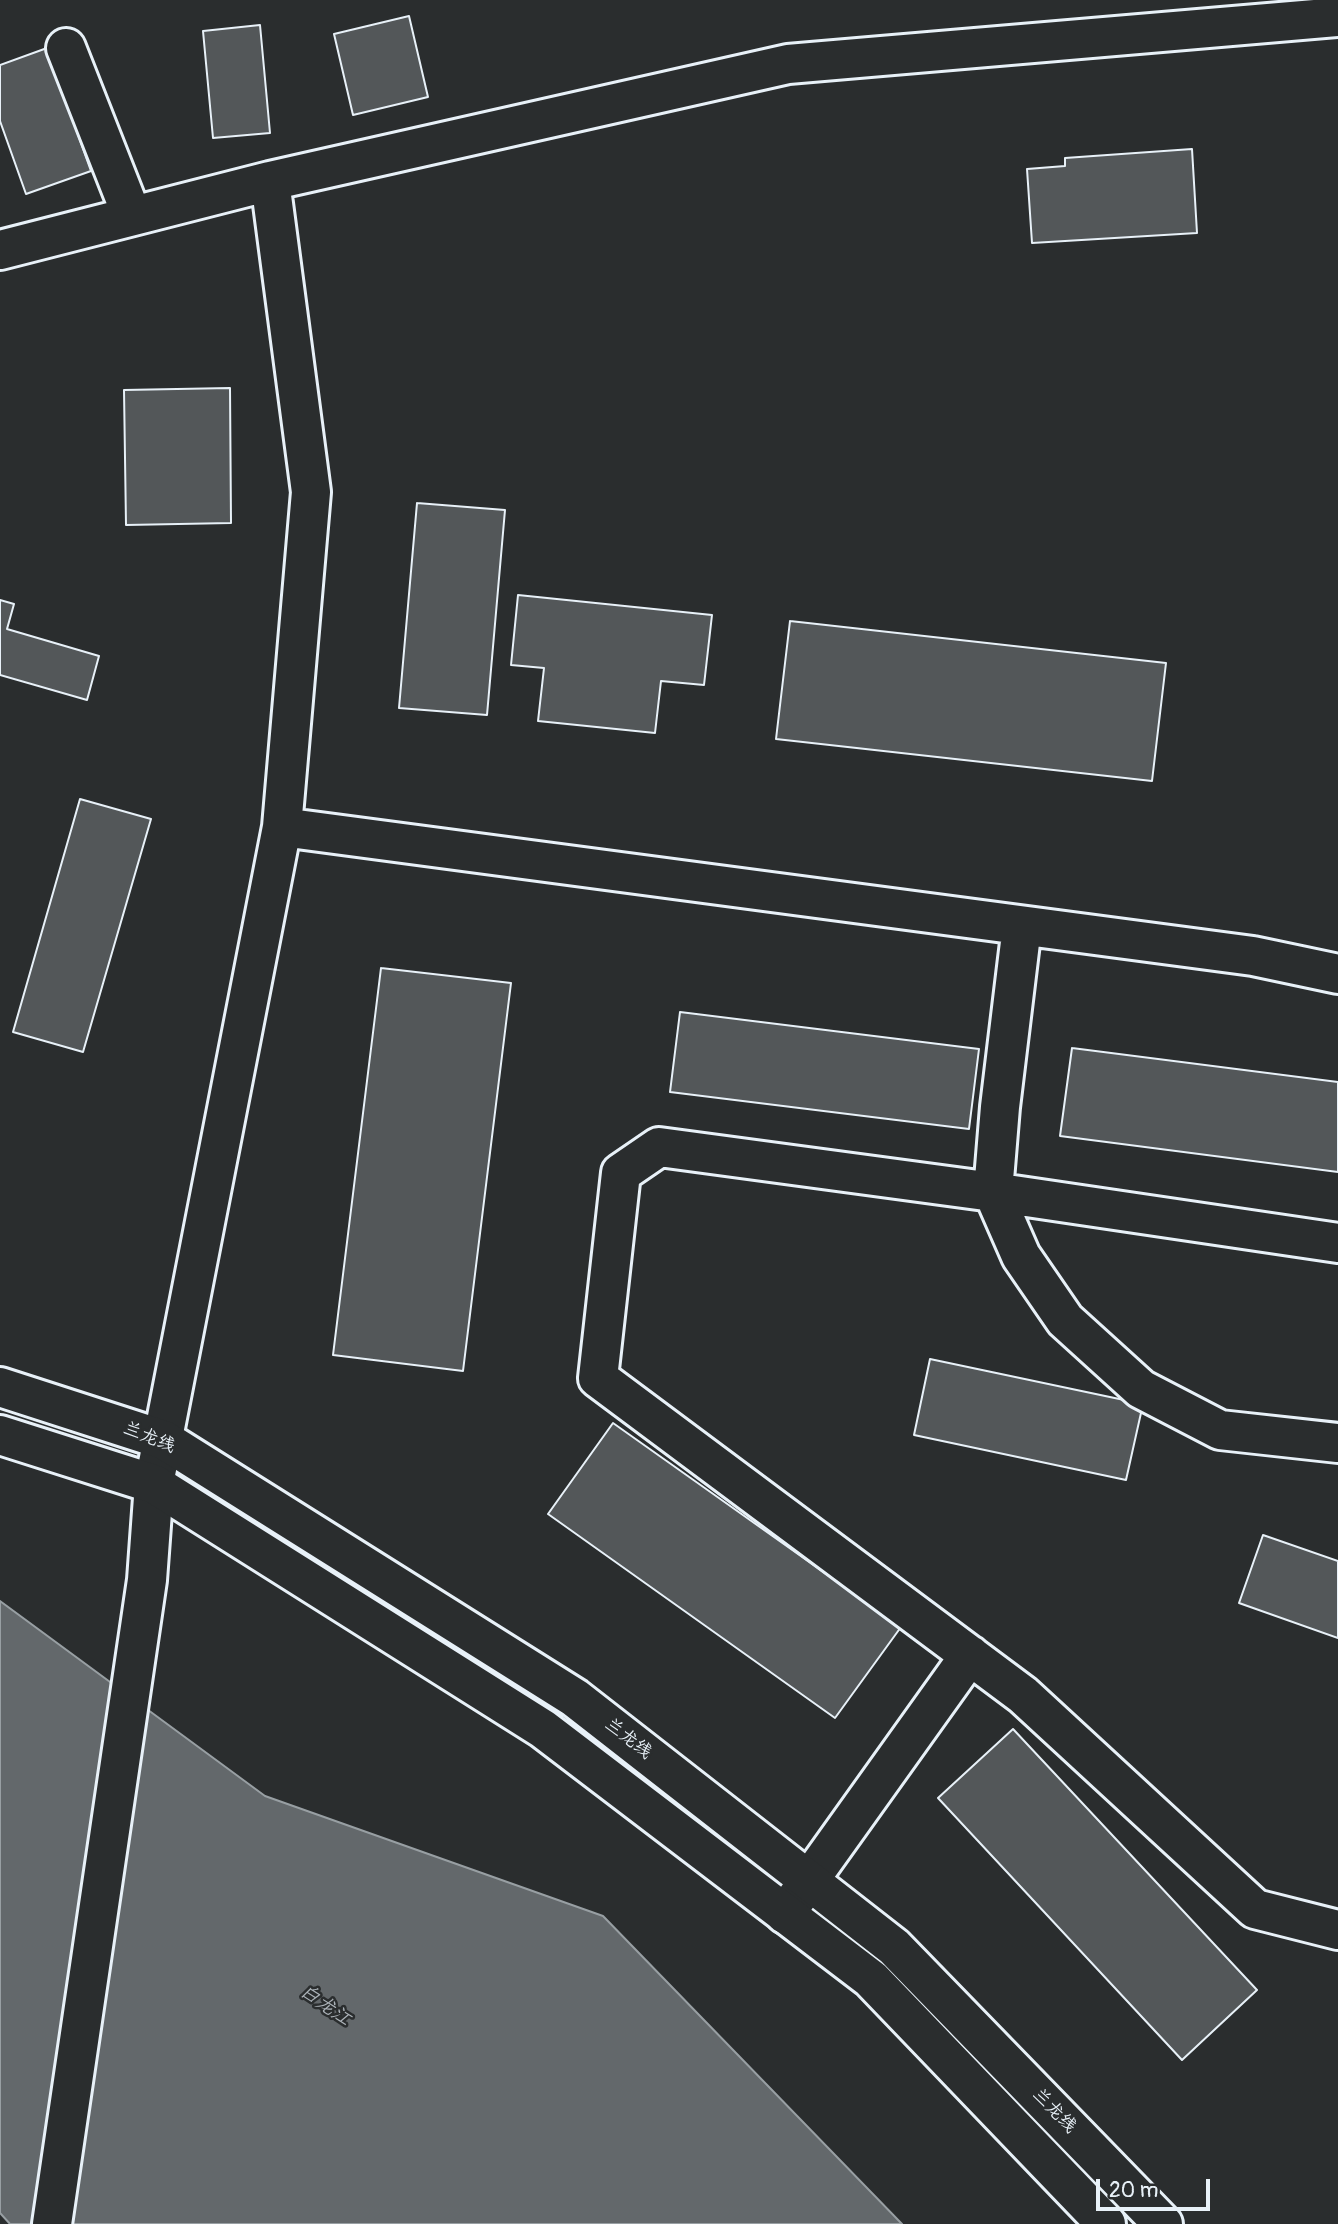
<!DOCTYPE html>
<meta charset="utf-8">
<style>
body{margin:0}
#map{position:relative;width:1338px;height:2224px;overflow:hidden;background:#2a2d2e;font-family:Pangolin,sans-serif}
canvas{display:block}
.scale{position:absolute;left:1096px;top:2179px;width:114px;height:32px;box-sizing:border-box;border:4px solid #e8f1f8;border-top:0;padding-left:9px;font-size:21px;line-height:24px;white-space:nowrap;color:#e8f1f8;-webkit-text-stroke:5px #2a2d2e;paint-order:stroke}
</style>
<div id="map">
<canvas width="1338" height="2224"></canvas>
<div class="scale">20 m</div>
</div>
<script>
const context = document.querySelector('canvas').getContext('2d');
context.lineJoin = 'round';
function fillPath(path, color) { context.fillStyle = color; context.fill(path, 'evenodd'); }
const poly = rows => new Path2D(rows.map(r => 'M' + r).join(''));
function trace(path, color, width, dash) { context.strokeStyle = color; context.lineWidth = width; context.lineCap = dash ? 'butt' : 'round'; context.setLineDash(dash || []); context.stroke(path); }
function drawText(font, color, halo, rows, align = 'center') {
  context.font = font + ' Pangolin,"LXGW WenKai TC",sans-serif'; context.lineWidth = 5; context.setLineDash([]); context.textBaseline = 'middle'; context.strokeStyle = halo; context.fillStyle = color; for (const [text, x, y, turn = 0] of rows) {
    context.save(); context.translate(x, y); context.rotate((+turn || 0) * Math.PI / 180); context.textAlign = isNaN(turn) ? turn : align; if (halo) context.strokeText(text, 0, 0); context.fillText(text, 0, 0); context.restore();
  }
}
const water = poly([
 [0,1601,265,1796,603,1916,902,2224,10,2224,0,2213,0,1601]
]);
fillPath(water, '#63686b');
trace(water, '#989fa3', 2);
const building = poly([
 [409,16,428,97,353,115,334,34,409,16],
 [260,25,270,133,213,138,203,31,260,25],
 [47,48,91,171,26,194,0,121,0,65,47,48],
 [1192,149,1197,233,1032,243,1027,169,1065,166,1065,158,1192,149],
 [230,388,231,523,126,525,124,390,230,388],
 [417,503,505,510,487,715,399,708,417,503],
 [518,595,712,615,704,685,661,681,655,733,538,721,544,668,511,665,518,595],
 [0,600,14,604,7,629,99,656,87,700,0,675,0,600],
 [790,621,1166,663,1152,781,776,739,790,621],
 [80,799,151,819,83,1052,13,1032,80,799],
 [381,968,511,983,463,1371,333,1355,381,968],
 [680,1012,979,1049,969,1129,670,1092,680,1012],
 [1072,1048,1338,1082,1338,1172,1060,1136,1072,1048],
 [930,1359,1143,1404,1126,1480,914,1435,930,1359],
 [613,1423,901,1627,835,1718,548,1514,613,1423],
 [1263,1535,1338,1561,1338,1638,1239,1603,1263,1535],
 [1013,1729,1257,1990,1182,2060,938,1798,1013,1729]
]);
fillPath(building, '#535759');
trace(building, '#e8f1f8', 2);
const minor = poly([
 [66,48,132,216],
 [0,250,270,181,788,64,1338,17],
 [282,827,1253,956,1338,974],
 [1022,926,1000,1107,993,1192,1021,1256,1065,1320,1141,1389,1220,1430,1338,1443],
 [1338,1243,993,1192,659,1147,621,1173,598,1378,1023,1695,1255,1909,1338,1930],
 [785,1914,970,1655],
 [52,2224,147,1580,154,1484,282,827,311,492,270,181]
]);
const highway = poly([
 [0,1387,164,1440,575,1698,894,1947,1163,2224],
 [0,1435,154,1484,543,1729,871,1979,1106,2224]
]);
trace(minor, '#e8f1f8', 44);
trace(highway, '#e8f1f8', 44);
trace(minor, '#2a2d2e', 38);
trace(highway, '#2a2d2e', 38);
drawText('18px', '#e8f1f8', '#2a2d2e', [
 ["兰龙线",149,1438,22],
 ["兰龙线",628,1739,38],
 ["兰龙线",1054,2111,46]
]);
drawText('italic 19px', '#acb3b9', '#2a2d2e', [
 ["白龙江",325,2006,35]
]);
</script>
